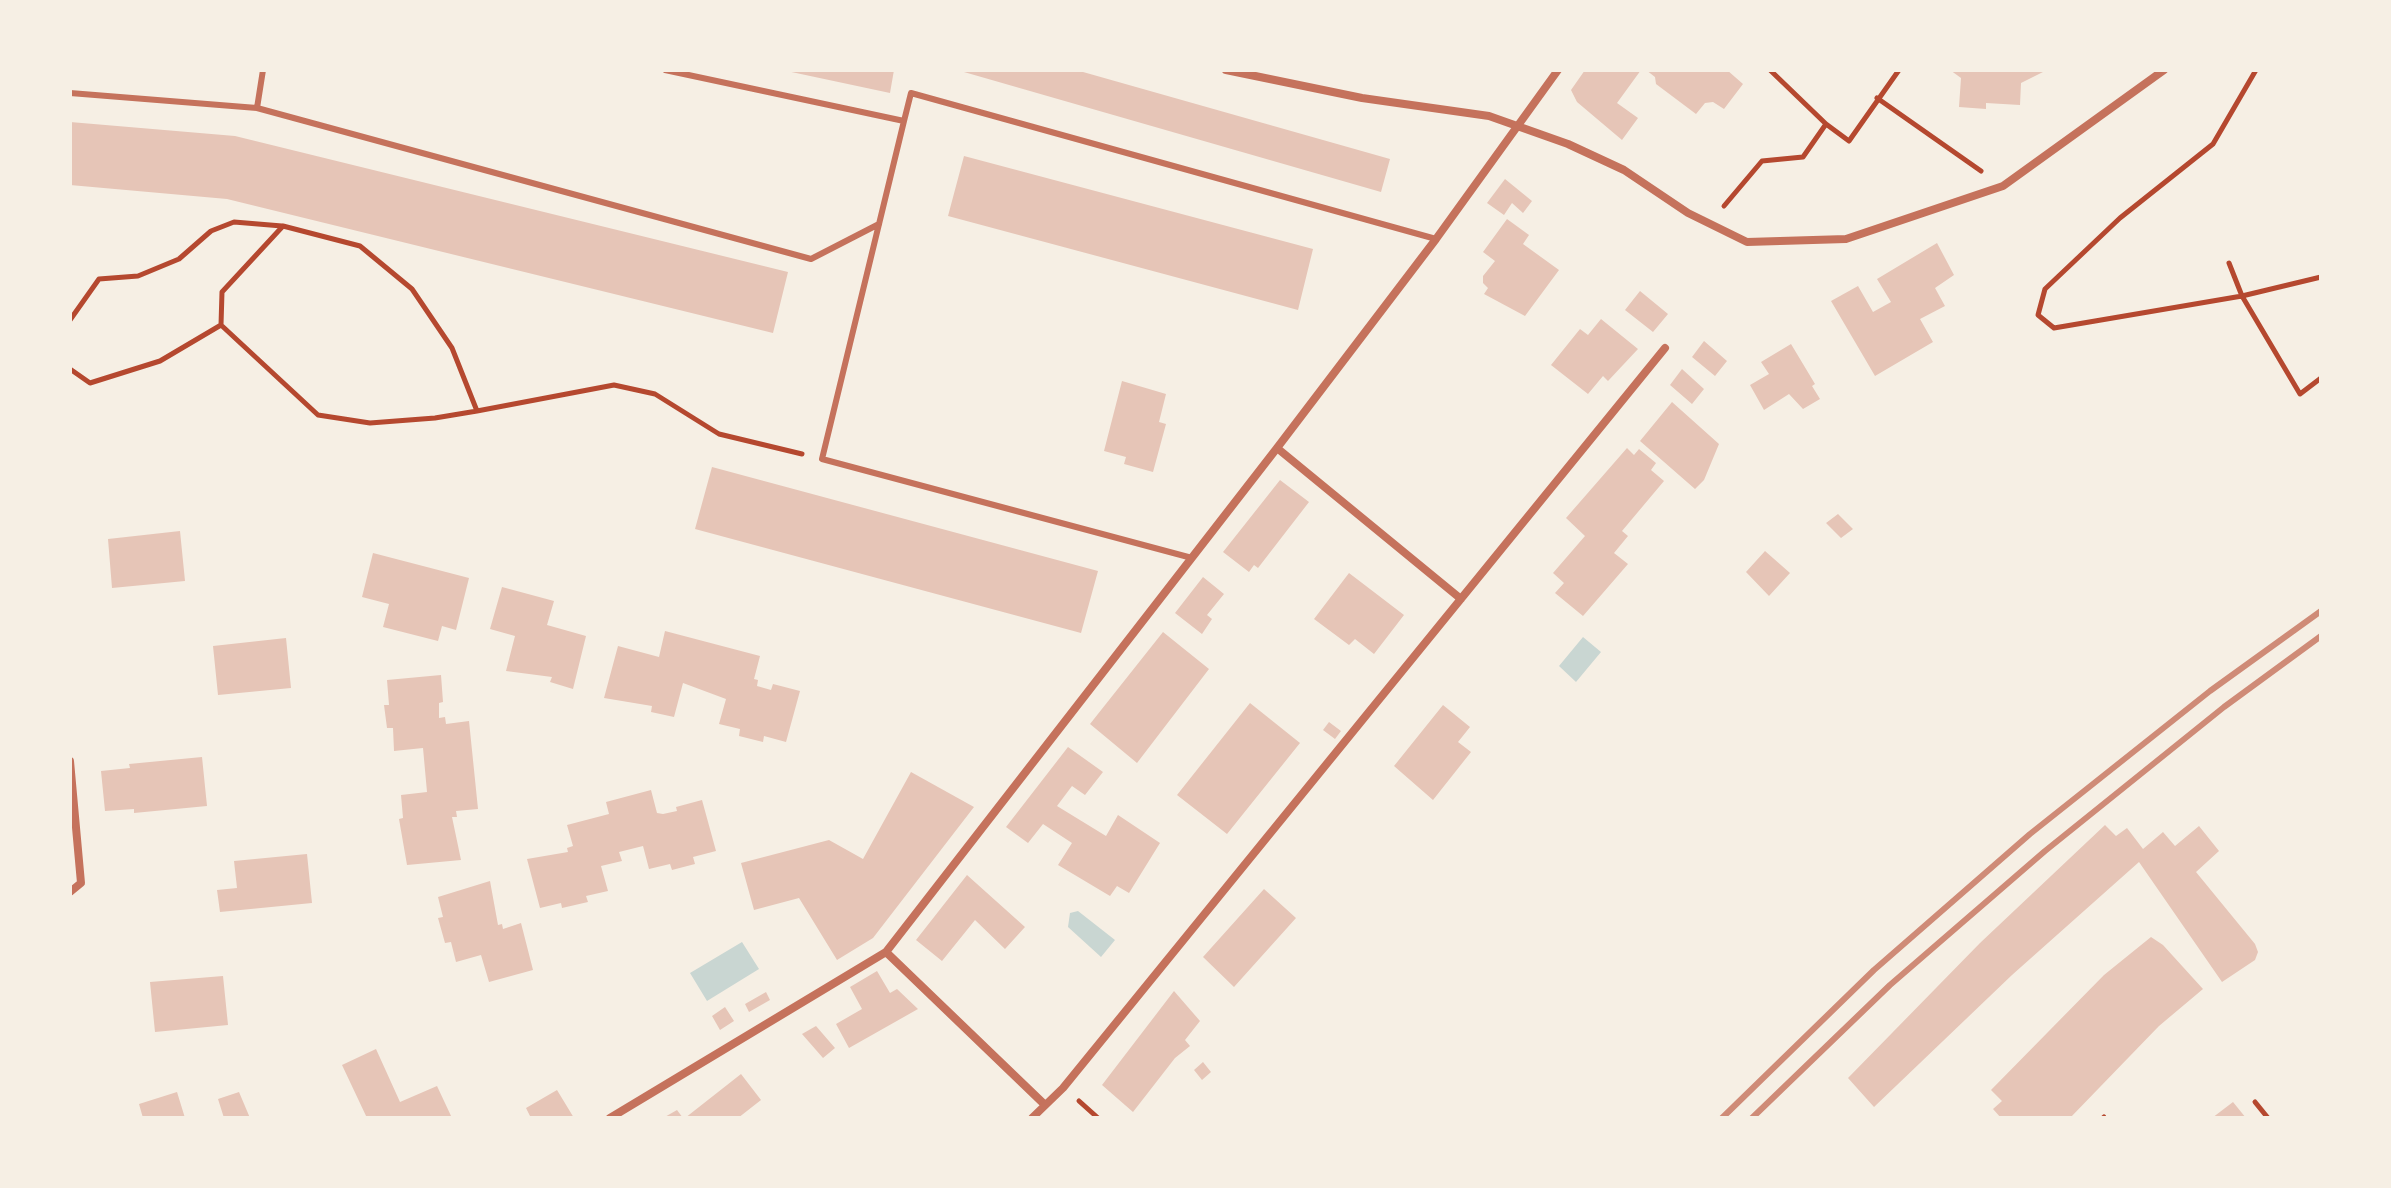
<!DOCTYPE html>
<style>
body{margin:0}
#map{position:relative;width:2391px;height:1188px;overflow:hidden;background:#f6efe4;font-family:"PT Sans",sans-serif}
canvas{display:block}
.frame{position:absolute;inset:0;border:72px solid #f6efe4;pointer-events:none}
</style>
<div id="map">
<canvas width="2391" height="1188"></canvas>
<div class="frame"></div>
</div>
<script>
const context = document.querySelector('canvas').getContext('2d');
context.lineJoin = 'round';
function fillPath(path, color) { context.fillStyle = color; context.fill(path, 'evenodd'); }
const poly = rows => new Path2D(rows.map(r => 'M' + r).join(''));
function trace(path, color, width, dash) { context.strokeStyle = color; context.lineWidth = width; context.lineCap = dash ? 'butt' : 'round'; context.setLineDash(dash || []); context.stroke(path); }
fillPath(poly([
 [1583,637,1601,652,1576,682,1559,666],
 [1078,911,1115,940,1101,957,1068,927,1070,913],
 [742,942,759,969,707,1001,690,973]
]), '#c9d6d2');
fillPath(poly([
 [782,70,894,70,890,93],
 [957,70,1076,70,1390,159,1381,192],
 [1585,70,1641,70,1617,103,1638,118,1622,140,1577,102,1571,90],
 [1646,70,1727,70,1743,84,1724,109,1713,102,1705,103,1696,114,1656,84,1655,77],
 [1950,70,2047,70,2021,83,2020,105,1986,103,1986,109,1959,107,1961,78],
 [70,122,235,136,788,272,773,333,227,199,70,185],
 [964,156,1313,249,1298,310,948,216],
 [1505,179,1532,201,1523,213,1512,203,1504,215,1487,203],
 [1507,219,1529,235,1523,244,1559,270,1525,316,1484,294,1488,288,1483,283,1483,276,1495,261,1483,252],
 [1937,243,1954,275,1935,288,1945,306,1920,319,1933,342,1875,376,1831,301,1858,286,1873,312,1891,302,1877,279],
 [1640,291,1668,314,1653,332,1625,310],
 [1601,319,1638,349,1608,381,1603,376,1588,394,1551,365,1580,329,1588,335],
 [1704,341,1727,361,1715,376,1692,357],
 [1791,344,1815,384,1812,386,1820,399,1803,409,1789,394,1764,410,1750,385,1769,374,1761,362],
 [1682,369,1704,389,1692,404,1670,385],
 [1122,381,1166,394,1159,422,1166,424,1153,472,1124,464,1126,457,1104,451],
 [1672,402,1719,444,1704,480,1695,489,1640,441],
 [1627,448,1634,455,1639,449,1656,463,1651,470,1664,481,1622,531,1628,536,1614,553,1628,564,1583,616,1555,593,1564,583,1553,573,1585,536,1566,518],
 [712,467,1098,571,1081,633,695,529],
 [1280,480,1309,502,1258,568,1254,565,1249,572,1223,552],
 [1838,514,1853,529,1841,538,1826,523],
 [180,531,185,581,112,588,108,539],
 [1765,551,1790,573,1769,596,1746,572],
 [373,553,469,578,456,630,442,626,438,641,383,627,389,604,362,597],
 [1349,573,1404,615,1374,654,1355,639,1349,645,1314,619],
 [1203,577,1224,594,1207,615,1212,619,1202,634,1175,613],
 [502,587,554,601,547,625,586,636,573,689,550,682,552,677,506,671,515,636,490,629],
 [665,631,760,656,754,679,758,680,757,686,771,690,773,684,800,691,786,742,764,736,763,742,739,736,740,729,719,724,726,699,683,683,674,717,651,712,652,706,604,698,618,646,659,657],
 [1163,632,1209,669,1137,763,1090,724],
 [286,638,291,688,218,695,213,646],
 [441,675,443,702,439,703,439,718,445,717,446,724,469,721,478,809,456,811,457,817,452,817,461,860,407,865,399,819,403,818,401,795,427,792,423,748,394,751,393,728,387,728,384,705,389,705,387,680],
 [1250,703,1300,743,1227,834,1177,795],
 [1443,705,1470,727,1458,742,1471,752,1433,800,1394,766],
 [1329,722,1341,731,1335,739,1323,730],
 [1068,747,1103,772,1085,795,1072,786,1057,806,1106,836,1118,815,1160,843,1129,893,1117,886,1110,896,1058,865,1072,843,1043,824,1028,843,1006,827],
 [202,757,207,806,134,813,134,809,105,811,101,771,130,768,129,764],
 [911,772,974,807,873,938,837,960,799,898,754,910,741,863,829,840,863,859],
 [651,790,657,813,663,814,677,811,676,807,702,800,716,851,693,857,695,864,672,870,670,864,649,869,643,846,619,852,622,861,601,866,608,891,586,896,588,902,562,908,561,903,540,908,527,859,568,852,567,848,573,846,567,825,609,814,606,802],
 [2105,825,2116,836,2127,828,2143,849,2163,832,2175,846,2199,826,2219,851,2196,872,2255,944,2258,952,2255,960,2222,982,2139,862,2012,975,1874,1107,1848,1078,1980,943],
 [307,854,312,903,220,912,217,890,237,888,234,861],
 [967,875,1025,927,1005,949,975,920,942,961,916,940],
 [490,881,498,925,502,924,503,929,521,923,533,970,489,982,481,955,456,962,451,942,445,943,438,918,443,917,438,897],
 [1264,889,1296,918,1234,987,1203,957],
 [2151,937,2163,945,2203,989,2159,1026,2070,1118,2001,1118,1993,1109,2002,1101,1991,1090,2104,975],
 [877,971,890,993,897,989,918,1009,849,1048,836,1024,862,1009,850,987],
 [223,976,228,1025,155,1032,150,982],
 [1174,991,1200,1021,1185,1040,1190,1046,1175,1058,1133,1112,1102,1085],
 [766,992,770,1000,749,1012,745,1004],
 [725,1007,734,1021,720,1030,712,1016],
 [816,1026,835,1048,823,1058,802,1034],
 [376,1049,400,1102,437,1086,452,1118,367,1118,342,1065],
 [1203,1062,1211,1072,1202,1080,1194,1070],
 [741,1074,761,1100,738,1118,685,1118],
 [557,1090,574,1118,531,1118,526,1108],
 [177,1092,185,1118,143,1118,139,1104],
 [239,1092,250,1118,224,1118,218,1099],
 [2233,1102,2246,1118,2212,1118],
 [677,1110,683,1118,663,1118]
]), '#e6c5b7');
trace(poly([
 [1770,70,1826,124],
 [2256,70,2213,144,2120,218,2045,289,2038,315,2054,328,2242,296,2321,277],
 [1877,98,1981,171],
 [1724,206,1762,161,1803,157,1826,124,1849,141,1899,70],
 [2229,263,2242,296,2300,394,2321,378],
 [70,320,99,279,138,276,179,259,211,231,234,222,282,226],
 [70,369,90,383,160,361,221,325],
 [477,411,452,348,412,289,360,246,283,226,222,292,221,325,318,415,370,423,435,418,477,411,614,385,655,394,719,434,802,454],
 [1079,1101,1098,1118],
 [2255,1102,2268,1118],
 [2103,1118,2104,1117]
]), '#b5482f', 5);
trace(poly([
 [665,70,904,121,911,93,1436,239],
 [70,93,257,108,263,70],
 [257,108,811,259,879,224],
 [904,121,822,459,1192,558]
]), '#c5725c', 6);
trace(poly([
 [1226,70,1362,98,1489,116,1568,144,1624,170,1688,213,1747,242,1846,239,2003,186,2164,70],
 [1277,448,1461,599],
 [70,761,81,883,70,892],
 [886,952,1044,1104],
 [610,1118,886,952,1277,448,1436,239,1558,70],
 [1032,1118,1063,1088,1665,348]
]), '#c5725c', 8);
trace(poly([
 [1722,1118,1874,970,2030,834,2210,691,2321,611],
 [1752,1118,1890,985,2045,851,2224,707,2321,636]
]), '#cf8b77', 6);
</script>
